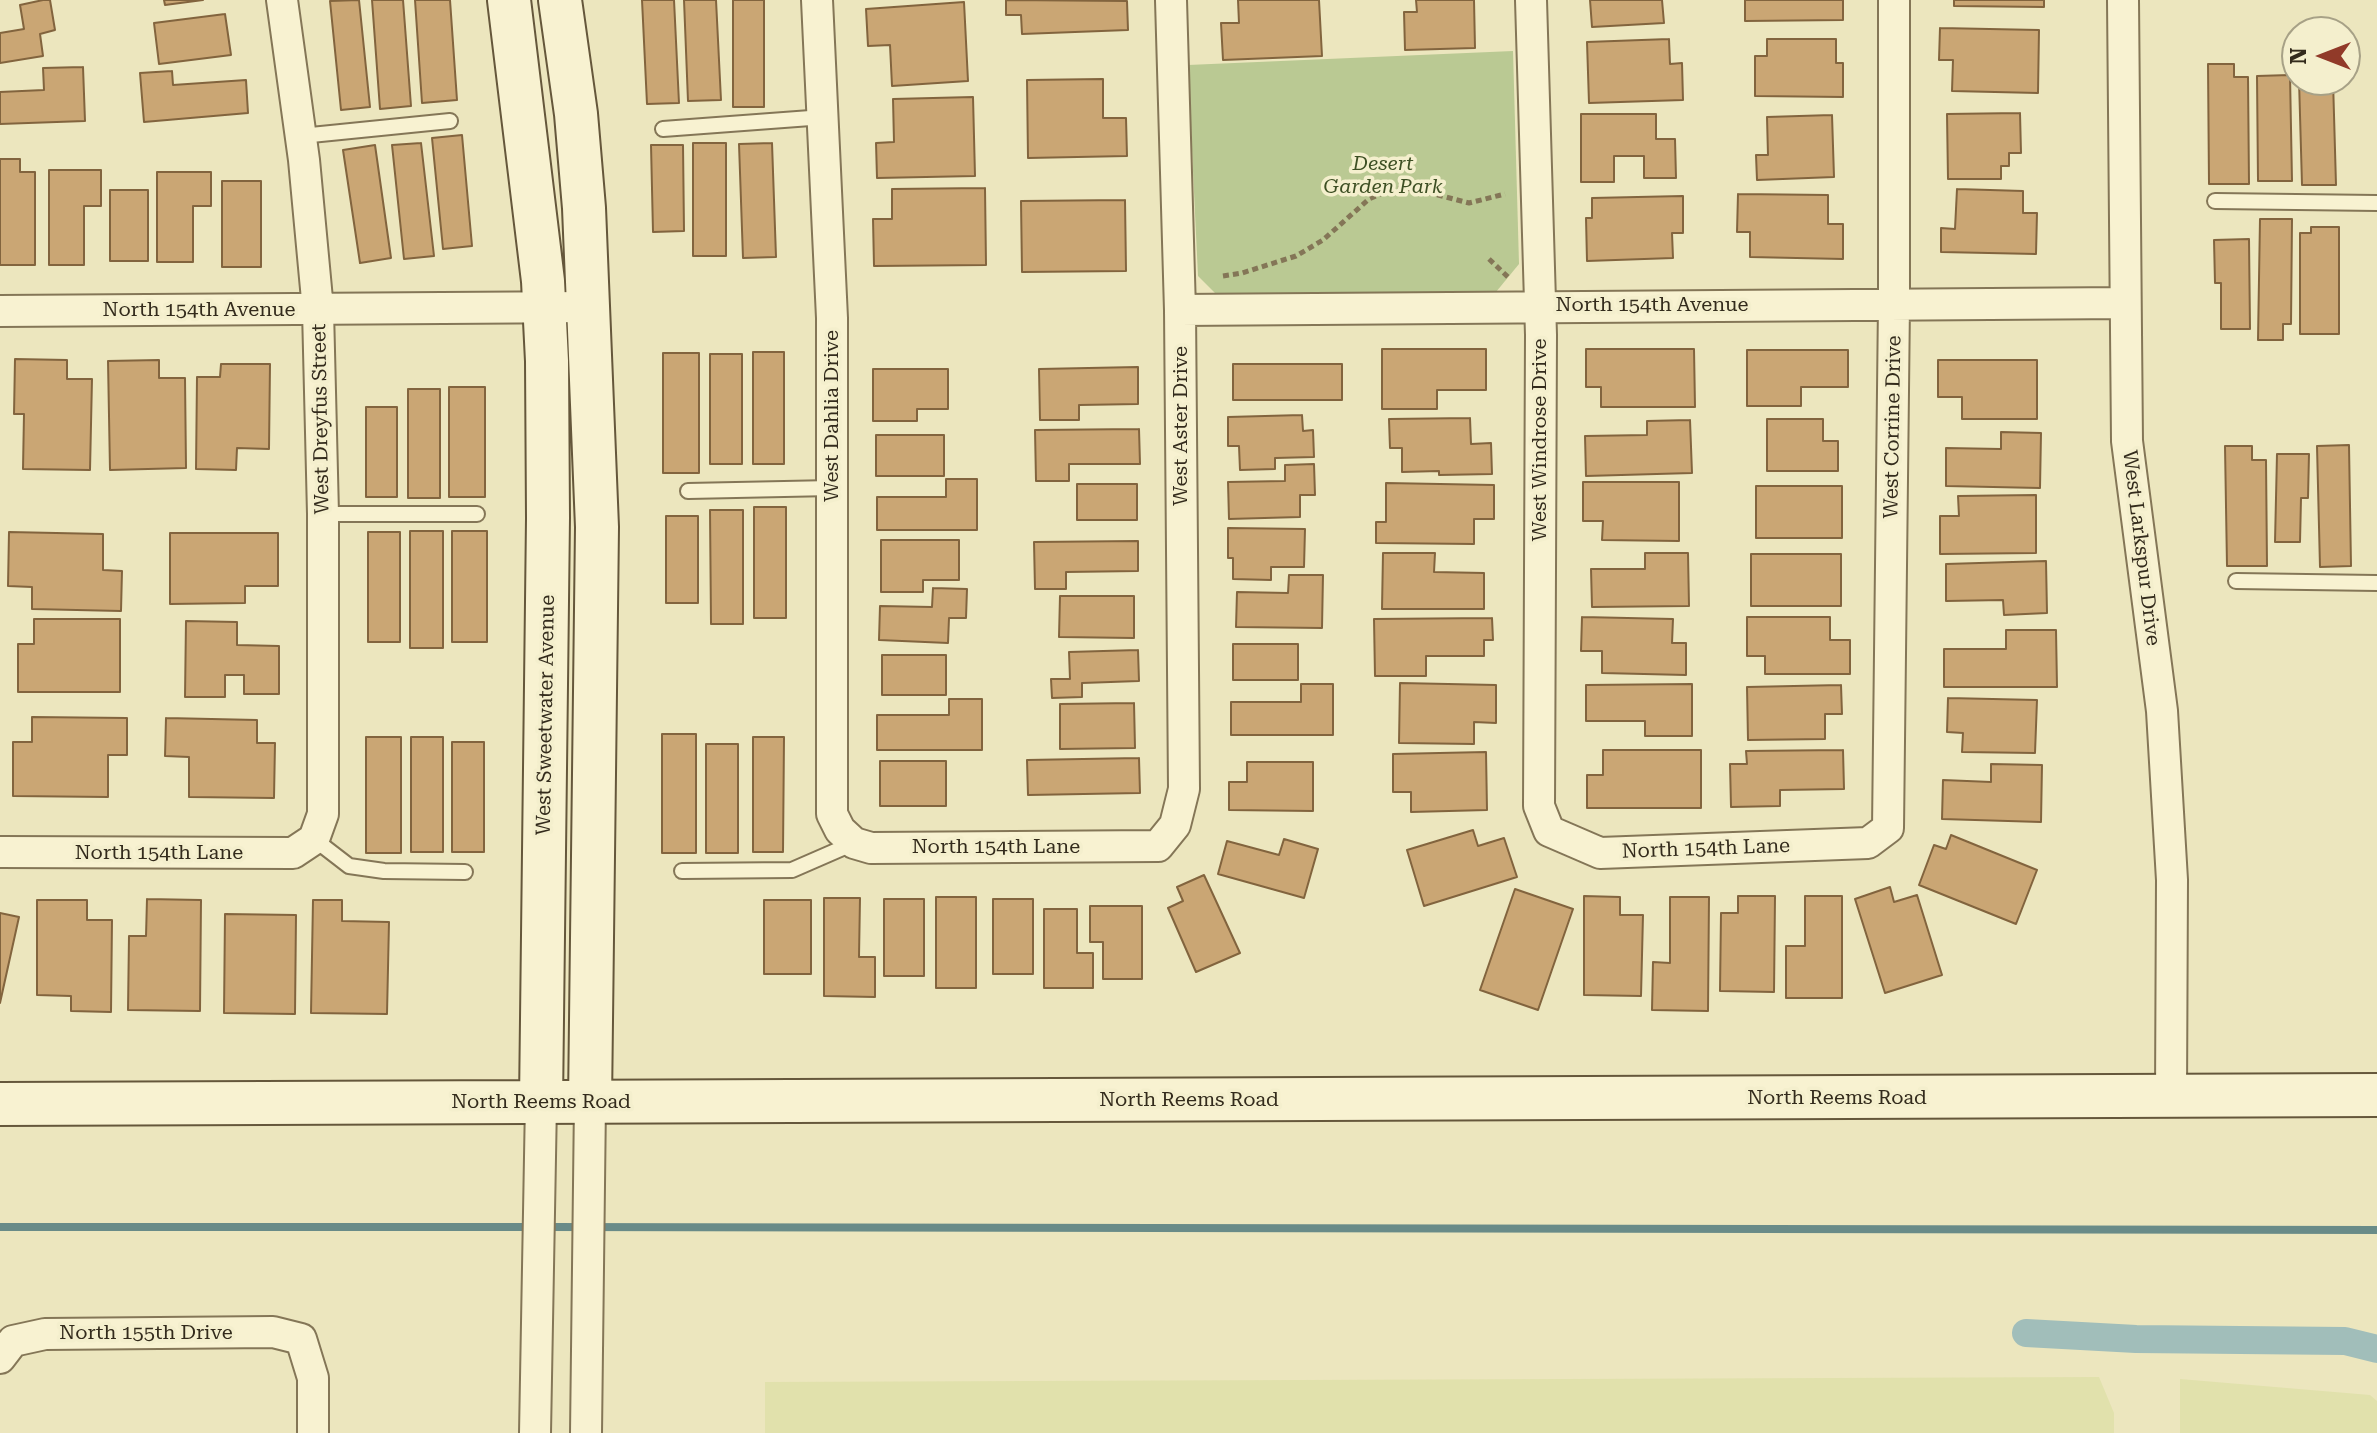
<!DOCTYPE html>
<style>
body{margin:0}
#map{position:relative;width:2377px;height:1433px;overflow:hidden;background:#ece6be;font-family:"Roboto Serif",serif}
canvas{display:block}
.north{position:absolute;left:2281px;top:16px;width:80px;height:80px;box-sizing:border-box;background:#f4efcd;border:2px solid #a7a186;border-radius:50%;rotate:270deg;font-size:22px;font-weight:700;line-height:32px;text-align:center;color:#332b1c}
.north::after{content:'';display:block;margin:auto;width:28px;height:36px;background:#913a29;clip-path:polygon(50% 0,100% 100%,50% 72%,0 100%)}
</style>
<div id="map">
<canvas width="2377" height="1433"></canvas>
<div class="north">N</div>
</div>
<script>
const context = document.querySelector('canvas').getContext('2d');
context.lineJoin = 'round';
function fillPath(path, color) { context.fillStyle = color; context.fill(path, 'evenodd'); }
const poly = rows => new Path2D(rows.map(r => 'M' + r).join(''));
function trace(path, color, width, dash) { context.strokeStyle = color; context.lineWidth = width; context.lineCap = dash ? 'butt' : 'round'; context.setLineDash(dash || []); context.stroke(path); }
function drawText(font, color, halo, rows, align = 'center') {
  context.font = font + ' "Roboto Serif",serif'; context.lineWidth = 7; context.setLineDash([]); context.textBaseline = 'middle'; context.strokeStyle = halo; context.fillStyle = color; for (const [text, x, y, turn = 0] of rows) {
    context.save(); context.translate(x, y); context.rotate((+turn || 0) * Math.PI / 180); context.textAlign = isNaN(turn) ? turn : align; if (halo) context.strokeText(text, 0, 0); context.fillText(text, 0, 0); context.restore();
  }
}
fillPath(poly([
 [2099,1377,2114,1413,2114,1433,765,1433,765,1382],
 [2180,1379,2370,1395,2377,1401,2377,1433,2180,1433]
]), '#e1e1ac');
fillPath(poly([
 [1513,51,1519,264,1496,292,1219,297,1198,276,1188,65]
]), '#bac993');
trace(poly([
 [0,1227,531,1227],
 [545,1227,2377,1230]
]), '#698b88', 8);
trace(poly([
 [2026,1333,2136,1339,2345,1341,2377,1349]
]), '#a1beba', 28);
const building = poly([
 [43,0,50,0,55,30,40,34,43,56,0,63,0,33,24,29,20,5,43,0],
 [164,0,203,0,165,5,164,0],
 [359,0,370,107,341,110,330,1,359,0],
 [372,0,403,0,411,106,380,109,372,0],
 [415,0,450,0,457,100,422,103,415,0],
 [642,0,674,0,679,103,647,104,642,0],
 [684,0,716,0,721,100,688,101,684,0],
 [733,0,764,0,764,107,733,107,733,0],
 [1006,0,1127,1,1128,30,1022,34,1021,15,1006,15,1006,0],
 [1238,0,1319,0,1322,56,1223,60,1221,23,1239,23,1238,0],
 [1416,0,1474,0,1475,48,1405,50,1404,12,1417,12,1416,0],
 [1590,0,1662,0,1664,23,1592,27,1590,0],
 [1745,0,1843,0,1843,20,1745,21,1745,0],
 [1954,0,2044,0,2044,7,1954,6,1954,0],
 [964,2,968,81,892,86,890,45,868,46,866,9,964,2],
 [225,14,231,55,159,64,154,23,225,14],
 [1940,28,2039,30,2038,93,1952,91,1953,60,1939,60,1940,28],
 [1669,39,1670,64,1682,63,1683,100,1589,103,1587,42,1669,39],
 [1767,39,1836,39,1836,63,1843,63,1843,97,1755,96,1755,56,1767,56,1767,39],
 [2208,64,2234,64,2234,77,2248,77,2249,184,2209,184,2208,64],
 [83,67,85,121,0,124,0,92,44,90,43,68,83,67],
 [172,71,173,85,246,80,248,113,144,122,140,73,172,71],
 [2290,75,2292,181,2258,181,2257,76,2290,75],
 [1103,79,1103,118,1126,118,1127,156,1028,158,1027,80,1103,79],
 [2299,80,2333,80,2336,185,2302,185,2299,80],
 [973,97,975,176,877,178,876,143,894,142,893,99,973,97],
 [2020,113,2021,153,2009,153,2009,166,2001,166,2001,179,1948,179,1947,114,2020,113],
 [1581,114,1656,114,1656,139,1675,139,1676,178,1644,178,1644,156,1614,156,1614,182,1581,182,1581,114],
 [1832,115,1834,177,1757,180,1756,155,1768,155,1767,117,1832,115],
 [462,135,472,246,443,249,432,138,462,135],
 [421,143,434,256,404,259,392,145,421,143],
 [693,143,726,143,726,256,693,256,693,143],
 [772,143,776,257,743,258,739,144,772,143],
 [375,145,391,258,360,263,343,150,375,145],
 [651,145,683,145,684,231,653,232,651,145],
 [0,159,20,159,20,172,35,172,35,265,0,265,0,159],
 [49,170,101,170,101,206,84,206,84,265,49,265,49,170],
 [157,172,211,172,211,206,193,206,193,262,157,262,157,172],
 [222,181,261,181,261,267,222,267,222,181],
 [985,188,986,265,874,266,873,219,892,219,892,189,985,188],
 [1957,189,2023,191,2023,213,2037,213,2036,254,1941,252,1941,228,1955,229,1957,189],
 [110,190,148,190,148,261,110,261,110,190],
 [1738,194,1828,195,1828,224,1843,224,1843,259,1750,257,1750,232,1737,232,1738,194],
 [1683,196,1683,233,1672,233,1673,258,1587,261,1586,218,1592,218,1592,198,1683,196],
 [1125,200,1126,271,1022,272,1021,201,1125,200],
 [2260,219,2292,219,2291,324,2283,324,2283,340,2258,340,2260,219],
 [2311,227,2339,227,2339,334,2300,334,2300,233,2311,233,2311,227],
 [2249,239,2250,329,2221,329,2221,283,2215,283,2214,240,2249,239],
 [1382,349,1486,349,1486,390,1437,390,1437,409,1382,409,1382,349],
 [1586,349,1694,349,1695,407,1601,407,1601,387,1586,387,1586,349],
 [1747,350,1848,350,1848,387,1801,387,1801,406,1747,406,1747,350],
 [753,352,784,352,784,464,753,464,753,352],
 [663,353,699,353,699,473,663,473,663,353],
 [710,354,742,354,742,464,710,464,710,354],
 [15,359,67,360,67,379,92,379,90,470,23,469,24,414,14,414,15,359],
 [159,360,159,378,185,378,186,468,110,470,108,361,159,360],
 [1938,360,2037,360,2037,419,1962,419,1962,397,1938,397,1938,360],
 [221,364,270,364,269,449,237,448,236,470,196,469,197,377,220,377,221,364],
 [1233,364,1342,364,1342,400,1233,400,1233,364],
 [1138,367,1138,404,1079,405,1079,420,1040,420,1039,369,1138,367],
 [873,369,948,369,948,409,917,409,917,421,873,421,873,369],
 [449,387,485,387,485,497,449,497,449,387],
 [408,389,440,389,440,498,408,498,408,389],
 [366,407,397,407,397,497,366,497,366,407],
 [1302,415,1303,431,1313,430,1314,457,1275,458,1275,469,1240,470,1239,446,1228,446,1228,417,1302,415],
 [1470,418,1471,444,1491,443,1492,474,1439,475,1439,471,1402,472,1402,448,1390,448,1389,419,1470,418],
 [1767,419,1823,419,1823,441,1838,441,1838,471,1767,471,1767,419],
 [1690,420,1692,473,1586,476,1585,436,1647,435,1647,421,1690,420],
 [1139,429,1140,464,1069,464,1069,481,1036,481,1035,430,1139,429],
 [2001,432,2041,433,2040,488,1946,486,1946,448,2001,449,2001,432],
 [876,435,944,435,944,476,876,476,876,435],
 [2349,445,2351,566,2320,567,2317,446,2349,445],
 [2225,446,2252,446,2252,460,2266,460,2267,566,2227,566,2225,446],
 [2277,454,2309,454,2308,498,2301,498,2300,542,2275,542,2277,454],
 [1314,464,1315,495,1300,495,1300,517,1229,519,1228,482,1285,481,1285,465,1314,464],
 [946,479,977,479,977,530,877,530,877,497,946,497,946,479],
 [1583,482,1679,482,1679,541,1602,540,1603,521,1583,521,1583,482],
 [1386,483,1494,485,1494,519,1474,519,1474,544,1376,543,1376,522,1386,522,1386,483],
 [1077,484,1137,484,1137,520,1077,520,1077,484],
 [1756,486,1842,486,1842,538,1756,538,1756,486],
 [2036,495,2036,553,1940,554,1940,516,1959,516,1958,496,2036,495],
 [754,507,786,507,786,618,754,618,754,507],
 [710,510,743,510,743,624,711,624,710,510],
 [666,516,698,516,698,603,666,603,666,516],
 [1228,528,1305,529,1304,567,1271,567,1271,580,1233,579,1233,558,1228,558,1228,528],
 [410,531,443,531,443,648,410,648,410,531],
 [452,531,487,531,487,642,452,642,452,531],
 [9,532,103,534,103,570,122,571,121,611,32,609,32,587,8,586,9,532],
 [368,532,400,532,400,642,368,642,368,532],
 [170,533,278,533,278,586,245,586,245,603,170,604,170,533],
 [881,540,959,540,959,580,923,580,923,592,881,592,881,540],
 [1138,541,1138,571,1066,572,1066,589,1035,589,1034,542,1138,541],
 [1383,553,1435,553,1434,572,1484,573,1484,609,1382,609,1383,553],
 [1645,553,1688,553,1689,606,1592,607,1591,569,1645,569,1645,553],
 [1751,554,1841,554,1841,606,1751,606,1751,554],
 [2046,561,2047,613,2004,615,2003,600,1946,601,1946,564,2046,561],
 [1289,575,1323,575,1322,628,1236,627,1237,592,1288,593,1289,575],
 [933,588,967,589,966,618,949,618,948,643,879,640,880,606,932,607,933,588],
 [1060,596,1134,596,1134,638,1059,637,1060,596],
 [1582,617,1673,619,1672,643,1686,643,1686,675,1602,673,1602,651,1581,651,1582,617],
 [1747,617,1830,617,1830,640,1850,640,1850,674,1765,674,1765,656,1747,656,1747,617],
 [1492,618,1493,640,1484,640,1484,656,1426,656,1426,676,1375,676,1374,619,1492,618],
 [34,619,120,619,120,692,18,692,18,644,34,644,34,619],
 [186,621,237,622,237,645,279,646,279,694,244,694,244,675,225,675,225,697,185,697,186,621],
 [2006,630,2056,630,2057,687,1944,687,1944,649,2006,649,2006,630],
 [1233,644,1298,644,1298,680,1233,680,1233,644],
 [1138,650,1139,681,1082,683,1082,697,1052,698,1051,679,1070,679,1069,652,1138,650],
 [882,655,946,655,946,695,882,695,882,655],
 [1400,683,1496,685,1496,723,1474,722,1474,744,1399,743,1400,683],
 [1301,684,1333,684,1333,735,1231,735,1231,702,1301,702,1301,684],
 [1692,684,1692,736,1645,736,1645,721,1586,721,1586,685,1692,684],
 [1841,685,1842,714,1825,714,1825,739,1748,740,1747,687,1841,685],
 [1948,698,2037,700,2035,753,1962,752,1963,733,1947,732,1948,698],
 [949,699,982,699,982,750,877,750,877,715,949,715,949,699],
 [1134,703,1135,748,1060,749,1060,704,1134,703],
 [32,717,127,718,127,755,108,755,108,797,13,796,13,742,32,742,32,717],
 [166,718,257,720,257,743,275,743,274,798,189,797,189,757,165,756,166,718],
 [662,734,696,734,696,853,662,853,662,734],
 [366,737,401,737,401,853,366,853,366,737],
 [411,737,443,737,443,852,411,852,411,737],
 [753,737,784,737,783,852,753,852,753,737],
 [452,742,484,742,484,852,452,852,452,742],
 [706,744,738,744,738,853,706,853,706,744],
 [1603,750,1701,750,1701,808,1587,808,1587,775,1603,775,1603,750],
 [1843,750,1844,789,1780,790,1780,806,1731,807,1730,764,1747,764,1746,751,1843,750],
 [1486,752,1487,810,1411,812,1411,792,1393,792,1393,754,1486,752],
 [1139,758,1140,793,1028,795,1027,760,1139,758],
 [880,761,946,761,946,806,880,806,880,761],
 [1247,762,1313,762,1313,811,1229,810,1229,782,1247,782,1247,762],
 [1991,764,2042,765,2041,822,1942,819,1943,780,1991,782,1991,764],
 [1473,830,1478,846,1504,838,1517,877,1424,906,1407,850,1473,830],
 [1951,835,2037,870,2016,924,1919,885,1934,845,1946,849,1951,835],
 [1284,839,1318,849,1304,898,1218,874,1227,841,1279,855,1284,839],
 [1204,875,1240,953,1196,972,1168,908,1183,901,1177,887,1204,875],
 [1890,887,1894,902,1917,895,1942,975,1885,993,1855,899,1890,887],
 [1515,889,1573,909,1538,1010,1480,990,1515,889],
 [1584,896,1620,897,1620,915,1643,915,1641,996,1584,995,1584,896],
 [1738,896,1775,896,1774,992,1720,991,1721,913,1738,913,1738,896],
 [1805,896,1842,896,1842,998,1786,998,1786,946,1805,946,1805,896],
 [936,897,976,897,976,988,936,988,936,897],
 [1670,897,1709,897,1708,1011,1652,1010,1653,962,1670,963,1670,897],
 [824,898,860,898,859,957,875,957,875,997,824,996,824,898],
 [147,899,201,900,200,1011,128,1010,129,936,146,936,147,899],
 [884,899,924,899,924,976,884,976,884,899],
 [993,899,1033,899,1033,974,993,974,993,899],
 [37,900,87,900,87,920,112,920,111,1012,71,1011,71,996,37,995,37,900],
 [313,900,342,900,342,921,389,922,387,1014,311,1013,313,900],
 [764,900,811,900,811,974,764,974,764,900],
 [1090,906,1142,906,1142,979,1103,979,1103,942,1090,942,1090,906],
 [1044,909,1077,909,1077,953,1093,953,1093,988,1044,988,1044,909],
 [0,913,19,917,0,1003,0,913],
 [225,914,296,915,295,1014,224,1013,225,914]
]);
fillPath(building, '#caa674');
trace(building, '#82643e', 2);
const lane = poly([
 [663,129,824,117],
 [301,136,450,121],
 [2215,201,2377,203],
 [688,491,832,488],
 [323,514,477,514],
 [2236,581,2377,583],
 [314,839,349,866,384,871,465,872],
 [682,871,792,870,854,843]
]);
const street = poly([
 [817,0,832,318,832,814,840,830,854,843,871,848,1158,846,1175,825,1184,789,1180,310,1171,0],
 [1531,0,1541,335,1539,806,1549,831,1600,853,1868,843,1888,828,1894,303,1894,0],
 [2123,0,2127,441,2162,711,2172,880,2171,1095],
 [1180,310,2125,303],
 [0,311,590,307],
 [0,852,293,853,314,839,323,814,323,514,318,310,304,160,282,0],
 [0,1358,13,1341,45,1334,273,1332,301,1339,313,1378,313,1433],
 [535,1433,541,1102],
 [586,1433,590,1102]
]);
const secondary = poly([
 [509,0,543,281,547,361,548,518,541,1102],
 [560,0,576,114,584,208,597,527,590,1102],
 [0,1104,2377,1095]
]);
trace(lane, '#847657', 18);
trace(street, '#847657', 34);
trace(secondary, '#65573b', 46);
trace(poly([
 [1489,259,1510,279],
 [1223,276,1242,273,1296,256,1323,240,1369,199,1394,188,1415,189,1469,203,1505,194]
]), '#847657', 5, [6, 4]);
trace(lane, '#f8f2d1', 14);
trace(street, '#f8f2d1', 30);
trace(secondary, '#f8f2d1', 42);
drawText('italic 20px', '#3d4f23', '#f4efcd', [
 ["Desert",1383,164],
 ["Garden Park",1383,187]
]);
drawText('20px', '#332b1c', '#f4efcd', [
 ["North 154th Avenue",1652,305],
 ["North 154th Avenue",199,310],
 ["West Dahlia Drive",832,416,-90],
 ["West Dreyfus Street",321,419,-91],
 ["West Aster Drive",1181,426,-90],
 ["West Corrine Drive",1893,427,-89],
 ["West Windrose Drive",1540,440,-90],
 ["West Larkspur Drive",2141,548,83],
 ["West Sweetwater Avenue",546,715,-89],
 ["North 154th Lane",996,847],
 ["North 154th Lane",1706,849,-2],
 ["North 154th Lane",159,853],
 ["North Reems Road",1837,1098],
 ["North Reems Road",1189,1100],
 ["North Reems Road",541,1102],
 ["North 155th Drive",146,1333]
]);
</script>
